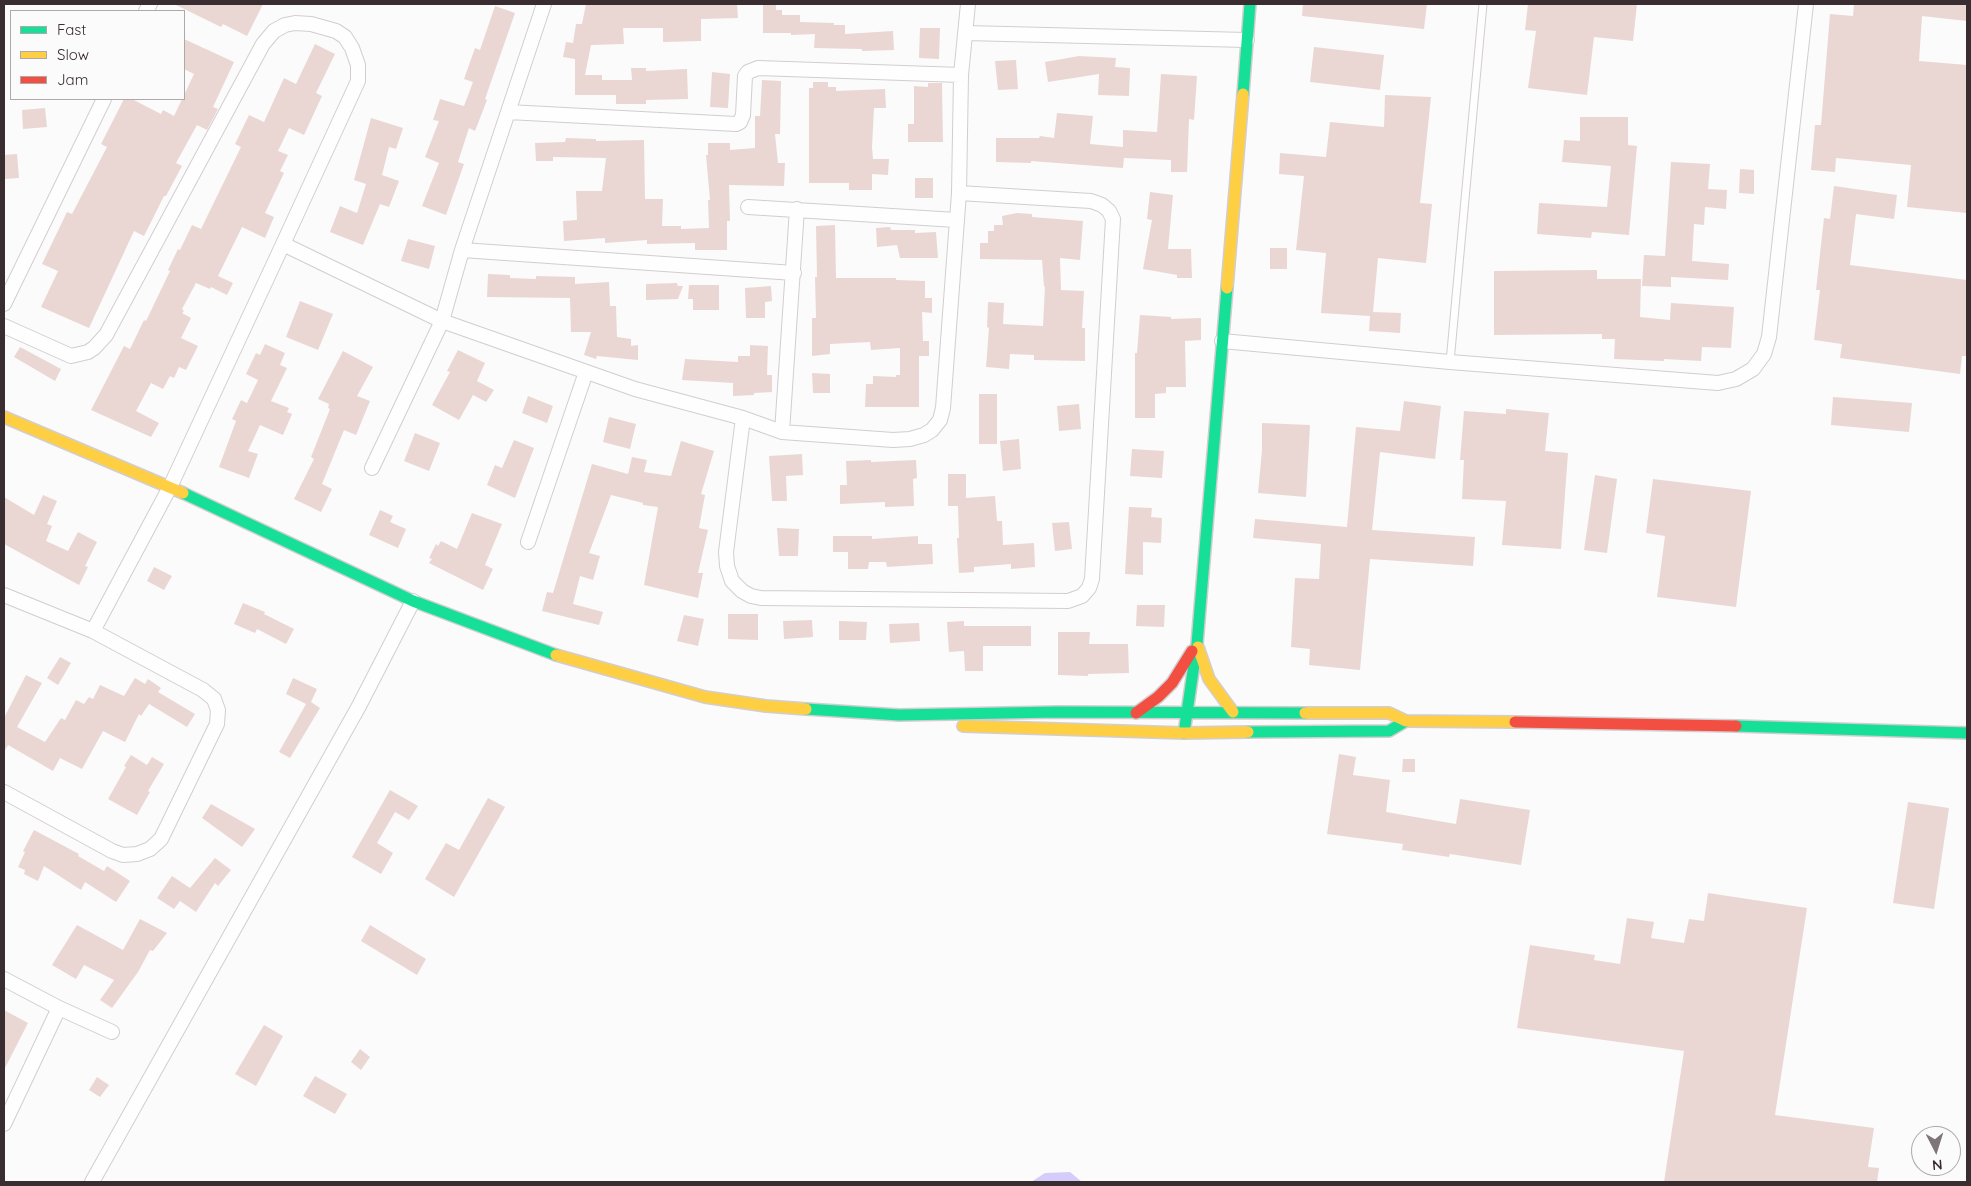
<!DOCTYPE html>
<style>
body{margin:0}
#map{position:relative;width:1971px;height:1186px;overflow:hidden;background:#fbfbfb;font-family:Quicksand,sans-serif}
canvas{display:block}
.frame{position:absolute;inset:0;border:5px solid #392d32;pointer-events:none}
.legend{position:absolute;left:10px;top:10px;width:175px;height:90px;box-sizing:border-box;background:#fbfbfb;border:1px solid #ada9ab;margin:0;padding:6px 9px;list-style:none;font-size:15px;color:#392d32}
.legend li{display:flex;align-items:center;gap:10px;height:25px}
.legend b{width:25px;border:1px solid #ada9ab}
.north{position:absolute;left:1911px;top:1126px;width:50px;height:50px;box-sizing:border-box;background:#fbfbfb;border:1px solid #ada9ab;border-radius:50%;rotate:175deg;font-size:14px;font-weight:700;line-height:20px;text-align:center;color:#392d32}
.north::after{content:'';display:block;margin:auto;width:18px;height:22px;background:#7d7578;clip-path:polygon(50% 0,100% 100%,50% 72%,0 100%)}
</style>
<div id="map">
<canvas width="1971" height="1186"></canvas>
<div class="frame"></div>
<ul class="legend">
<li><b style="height:6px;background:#16e098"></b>Fast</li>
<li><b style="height:6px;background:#ffcf43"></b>Slow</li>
<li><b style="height:6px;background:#f24e42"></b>Jam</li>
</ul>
<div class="north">N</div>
</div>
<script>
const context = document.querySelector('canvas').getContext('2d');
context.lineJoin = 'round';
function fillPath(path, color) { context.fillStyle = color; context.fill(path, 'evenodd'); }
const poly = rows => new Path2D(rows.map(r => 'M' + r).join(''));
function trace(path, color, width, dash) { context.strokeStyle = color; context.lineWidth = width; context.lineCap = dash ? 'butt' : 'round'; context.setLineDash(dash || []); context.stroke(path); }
fillPath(poly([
 [1070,1172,1082,1182,1031,1182,1045,1173]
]), '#d4cdfc');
fillPath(poly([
 [174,4,263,4,247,36,223,24,221,27],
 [586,4,737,4,738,18,701,19,701,41,663,42,663,28,623,28,624,44,591,45,585,75,602,75,602,80,632,80,631,68,646,68,646,71,687,69,688,99,646,100,646,104,616,104,616,95,575,95,575,59,563,57,566,42,573,43,576,24,582,24],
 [763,4,776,4,776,10,782,10,782,15,800,15,800,22,834,23,834,25,845,25,845,34,893,31,894,50,862,51,862,49,814,48,815,34,791,35,791,33,763,33],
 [1303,4,1427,4,1424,29,1302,16],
 [1528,4,1637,4,1633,41,1594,37,1587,95,1528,88,1536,31,1525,30],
 [1854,4,1967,4,1967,21,1922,16,1919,61,1967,65,1967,213,1907,207,1911,165,1836,158,1835,172,1811,170,1815,125,1821,125,1830,14,1853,16],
 [495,6,515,13,485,99,487,100,475,131,469,128,458,162,464,164,446,215,422,206,439,163,425,157,439,121,433,120,440,99,464,106,473,82,464,79,475,48,480,50],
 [920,28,940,28,939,59,919,58],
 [184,39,234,62,213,107,218,109,207,130,197,125,176,163,182,166,166,196,164,196,144,236,134,231,89,328,41,307,58,271,42,264,67,212,72,214,107,147,101,144,124,99,132,99,161,114,163,110,174,116,194,74,184,69],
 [315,44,335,54,316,93,322,96,304,135,289,128,278,151,288,155,280,171,284,173,265,213,274,217,265,238,242,227,218,276,233,283,227,295,211,287,210,289,196,283,182,309,184,311,182,313,191,318,181,338,198,346,186,370,179,367,174,378,170,376,163,389,151,383,136,411,159,423,151,437,91,410,124,346,130,349,144,320,146,321,170,271,168,270,178,249,180,250,192,225,201,229,241,147,235,144,249,115,264,122,284,78,296,84],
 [1314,47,1384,55,1380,90,1310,82],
 [1079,56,1116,58,1115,67,1130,68,1129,96,1098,95,1099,74,1048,82,1045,62],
 [1016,60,1018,89,998,90,995,61],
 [712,72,730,74,728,108,710,107],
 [1161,74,1197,76,1194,120,1189,119,1187,172,1171,172,1171,160,1124,158,1123,168,1031,161,1031,163,996,162,996,138,1039,138,1040,136,1054,138,1057,113,1093,116,1090,144,1123,147,1123,130,1157,132],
 [762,80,781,81,780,134,775,134,778,163,785,163,784,186,729,185,730,221,727,221,727,250,695,250,695,243,647,244,647,240,605,243,605,238,564,241,563,221,577,220,576,191,602,191,606,158,553,157,553,161,536,161,535,143,565,142,566,138,596,139,596,141,644,140,645,199,663,199,662,226,681,226,681,229,709,228,708,200,710,200,706,155,708,155,708,143,730,143,730,150,755,148,755,116,760,116],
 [813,82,828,82,828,87,836,87,836,91,885,89,886,108,874,108,872,147,873,159,889,159,888,175,872,174,872,190,849,190,849,183,809,183,809,88,813,88],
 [928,83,942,83,943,142,908,142,908,124,914,124,914,86,928,87],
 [1385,95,1431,97,1420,203,1432,204,1426,263,1378,258,1373,312,1401,313,1400,333,1369,331,1370,316,1321,313,1326,253,1296,250,1304,176,1279,174,1280,153,1326,157,1330,122,1384,127],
 [45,108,47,127,23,129,22,110],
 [1580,117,1628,117,1628,145,1637,146,1629,235,1592,232,1591,238,1537,234,1539,203,1607,207,1611,166,1562,162,1564,140,1580,141],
 [371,118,403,128,396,149,389,147,382,175,399,181,389,207,380,204,363,245,330,232,340,206,357,213,366,184,354,180],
 [17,154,19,178,4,179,4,155],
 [1671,162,1710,164,1708,189,1727,190,1726,209,1705,207,1704,225,1694,224,1692,261,1729,264,1728,280,1671,277,1671,287,1642,286,1644,255,1665,256],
 [1740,169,1754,170,1754,194,1739,193],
 [915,178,933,178,933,198,915,198],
 [1834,186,1897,195,1894,219,1856,214,1850,265,1967,280,1967,356,1962,356,1960,374,1840,358,1842,344,1814,340,1820,290,1816,290,1824,218,1830,219],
 [1150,192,1173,195,1168,249,1191,249,1192,278,1177,278,1177,275,1143,269,1152,220,1147,219],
 [1017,213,1032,214,1032,217,1083,221,1080,260,1060,258,1061,290,1084,291,1082,328,1085,328,1085,361,1034,360,1034,355,1010,354,1009,369,986,367,989,328,987,327,988,302,1004,303,1003,324,1043,326,1045,286,1044,287,1042,260,980,259,980,243,988,243,988,231,994,231,994,225,1003,225,1002,216],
 [835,225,836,278,896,278,896,280,925,281,925,298,932,298,932,313,922,312,923,341,929,341,929,356,919,356,919,407,865,407,866,384,873,384,873,376,896,377,896,375,900,375,900,348,871,350,870,342,830,344,830,354,812,356,812,318,816,318,815,277,817,277,816,226],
 [890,227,891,230,915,230,915,233,936,232,938,258,900,258,897,245,877,247,876,228],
 [408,239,435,246,429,269,401,261],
 [1270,248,1287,248,1287,269,1270,269],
 [1597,270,1597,279,1641,279,1640,317,1670,320,1671,303,1734,307,1731,348,1702,347,1701,361,1664,359,1664,361,1614,359,1615,339,1602,339,1602,334,1494,335,1494,271],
 [488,274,510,275,510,278,536,279,536,276,575,277,575,284,609,282,610,306,616,306,617,337,631,339,631,346,638,345,638,360,597,356,596,359,584,355,591,332,571,332,570,298,487,297],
 [677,283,678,286,683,286,678,299,646,300,646,284],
 [689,285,719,285,719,310,693,310,693,299,688,299],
 [771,286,772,301,765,302,765,318,746,318,745,288],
 [300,301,333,314,318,350,286,337],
 [1140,315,1171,317,1171,319,1201,318,1201,340,1185,341,1186,387,1166,387,1166,393,1155,394,1155,418,1135,418,1135,353,1137,353],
 [265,344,285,353,280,365,287,368,271,401,289,408,287,412,292,414,283,435,260,425,248,451,258,454,249,478,219,467,236,421,232,419,241,400,247,403,258,380,246,374,256,353,260,355],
 [750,345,768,346,767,375,772,375,772,392,754,393,754,395,733,396,733,383,682,380,685,359,738,362,738,356,750,356],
 [20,347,61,369,55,381,14,357],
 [458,350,485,363,477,381,494,390,486,402,473,395,459,420,432,405,450,372,447,371],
 [343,351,373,367,357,396,370,401,356,435,344,430,322,484,332,489,321,512,294,499,314,459,311,457,330,409,328,408,329,404,318,399],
 [812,373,830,374,830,393,813,393],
 [979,394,997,394,997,444,979,444],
 [528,396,553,406,547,423,522,413],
 [1833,397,1912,403,1909,432,1831,425],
 [1404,401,1441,406,1435,459,1380,452,1372,530,1475,537,1473,566,1370,559,1360,670,1309,665,1310,649,1291,647,1295,578,1319,579,1321,544,1253,538,1255,519,1347,527,1356,427,1400,431],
 [1079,404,1081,429,1059,431,1057,406],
 [1506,409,1549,413,1545,451,1568,453,1561,549,1502,545,1506,501,1462,499,1464,460,1460,460,1464,411,1506,414],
 [609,417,636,424,630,449,603,442],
 [1262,423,1310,425,1306,497,1258,493,1262,450],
 [415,433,440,443,429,471,404,461],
 [1019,439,1021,469,1003,471,1000,441],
 [514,440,534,448,515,498,487,485,495,465,502,468],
 [681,441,714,451,701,494,705,495,699,528,708,530,698,573,703,573,698,598,644,585,658,507,643,505,643,503,611,495,589,553,600,556,593,580,580,576,573,604,603,612,599,625,542,611,547,592,553,593,592,464,628,474,632,457,647,460,644,472,671,476],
 [1132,449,1164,451,1162,478,1130,476],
 [802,454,803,475,786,476,787,501,772,501,769,456],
 [871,460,871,462,916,460,917,478,913,479,914,506,885,507,885,502,840,504,840,485,847,485,846,461],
 [948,474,966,474,966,498,995,496,997,521,1002,521,1003,545,1034,543,1035,567,1011,569,1011,564,974,567,974,572,959,573,957,538,959,538,958,506,948,506],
 [1595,475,1617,479,1607,553,1584,550],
 [1653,479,1751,491,1736,607,1657,597,1665,536,1646,533],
 [43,495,57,501,47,524,52,526,46,541,68,551,78,532,97,542,85,566,88,567,79,585,4,544,4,497,34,515],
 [1129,507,1152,508,1151,517,1162,518,1161,543,1143,542,1143,575,1125,574],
 [380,510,393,516,390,522,406,529,398,548,369,535],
 [472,513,502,524,485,565,493,569,483,590,429,563,432,559,429,558,436,544,438,546,441,541,457,549],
 [1069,522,1072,549,1055,551,1052,523],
 [777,528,799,529,798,556,779,556],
 [833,536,872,536,872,539,918,536,918,544,932,544,933,564,887,567,886,562,869,562,868,569,848,569,848,552,833,552],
 [154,567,172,576,164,590,147,581],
 [243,603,265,612,264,614,294,629,286,644,257,629,255,633,234,624],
 [1137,605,1165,605,1164,627,1136,626],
 [728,614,758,614,758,640,728,639],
 [684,615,704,619,698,646,677,641],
 [812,620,813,637,784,639,783,621],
 [839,621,867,622,866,640,839,640],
 [964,621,964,626,1031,626,1031,646,983,646,983,671,965,671,964,651,949,652,947,622],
 [919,623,920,641,890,643,889,624],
 [1058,632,1090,632,1089,644,1128,644,1129,673,1088,674,1088,676,1058,675],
 [60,657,71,663,58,685,47,678],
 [26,675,42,683,17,727,45,742,61,718,65,720,76,700,84,704,89,697,93,699,100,685,124,696,135,678,145,684,148,679,161,688,158,692,195,714,187,727,149,704,141,716,139,714,125,742,103,731,82,769,60,758,53,771,8,745,4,752,4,718],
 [293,678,317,689,311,702,320,708,290,758,279,752,306,704,286,694],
 [1339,754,1356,757,1353,775,1390,780,1386,812,1456,824,1460,799,1530,810,1521,865,1450,854,1449,857,1402,850,1403,844,1327,834],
 [131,755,147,765,152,757,164,764,148,791,150,792,137,815,108,799,126,767,124,766],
 [1403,759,1415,759,1415,772,1402,772],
 [390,790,418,806,409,820,395,812,377,843,393,853,381,874,352,857],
 [488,798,505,807,454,897,425,879,446,843,459,850],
 [1908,802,1949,808,1934,909,1893,903],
 [211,804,255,829,242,847,202,818],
 [34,830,79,854,78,856,104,871,107,866,130,881,116,902,85,882,81,890,44,866,38,881,24,874,25,870,18,867,25,852,23,851],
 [215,858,231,870,218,886,215,883,196,912,180,901,174,909,157,898,172,876,190,888],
 [1708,893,1807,908,1775,1115,1874,1128,1868,1167,1879,1168,1877,1182,1664,1182,1684,1051,1517,1028,1530,945,1595,955,1594,960,1620,964,1627,918,1654,922,1651,938,1684,943,1689,919,1704,921],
 [140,919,167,933,153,951,150,950,138,972,112,1008,100,1000,114,980,84,965,76,979,52,965,77,925,123,950],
 [370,925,426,959,417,975,361,941],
 [4,1010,28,1023,4,1070],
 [264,1025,283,1036,256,1086,235,1074],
 [360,1049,370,1057,361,1070,351,1062],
 [315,1076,347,1094,335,1114,303,1096],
 [97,1077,109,1085,100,1097,89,1090]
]), '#ead7d4');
const lane = poly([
 [1450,362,1483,4]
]);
const street = poly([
 [146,11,150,4],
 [966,33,1247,40],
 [508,112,736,124,740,122,743,115,745,76,748,72,758,68,961,75],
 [748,207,956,220],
 [462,250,794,273],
 [4,304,104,99],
 [4,326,71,356,88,352,94,348,106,335,263,44,274,31,285,25,295,23,311,24,336,31,345,37,352,48,358,65,358,81,283,244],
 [1222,341,1450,362,1718,383,1736,379,1753,369,1764,354,1769,337,1806,4],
 [743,418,726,552,727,566,732,581,742,591,751,596,761,598,1068,601,1082,596,1089,588,1092,579,1113,219,1109,211,1102,205,1091,201,959,193],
 [782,432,797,209],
 [372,468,442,321,462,250,544,4],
 [528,542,586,372],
 [4,595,93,631,203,690,214,699,218,710,217,724,161,839,150,849,137,854,123,855,112,851,4,792],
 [93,631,170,487,283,244,442,321,635,389,743,418,782,432,893,440,910,439,924,435,932,430,940,420,943,408,959,193,961,75,968,4],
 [4,979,59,1008,4,1124],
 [59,1008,112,1032],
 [92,1182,359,706,413,601]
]);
const fast = poly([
 [1243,94,1250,4],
 [183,493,413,601,556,655],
 [806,709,899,715,1057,712,1305,713],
 [1736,726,1967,733],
 [1248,732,1389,731,1406,721],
 [1184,733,1197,644,1227,288]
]);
const slow = poly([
 [1227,288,1243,94],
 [4,417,183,493],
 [1198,647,1209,679,1233,712],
 [556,655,705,697,766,706,806,709],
 [1305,713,1389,713,1406,721,1515,722],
 [963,726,1184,733,1248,732]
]);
const jam = poly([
 [1136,713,1158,697,1172,683,1192,651],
 [1515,722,1736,726]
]);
trace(lane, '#d3cdcf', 9);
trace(street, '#d3cdcf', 16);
trace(fast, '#d3cdcf', 14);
trace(slow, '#d3cdcf', 14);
trace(jam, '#d3cdcf', 14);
trace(lane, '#fefefe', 7);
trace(street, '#fefefe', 14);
trace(fast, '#16e098', 11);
trace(slow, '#ffcf43', 11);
trace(jam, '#f24e42', 11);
</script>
